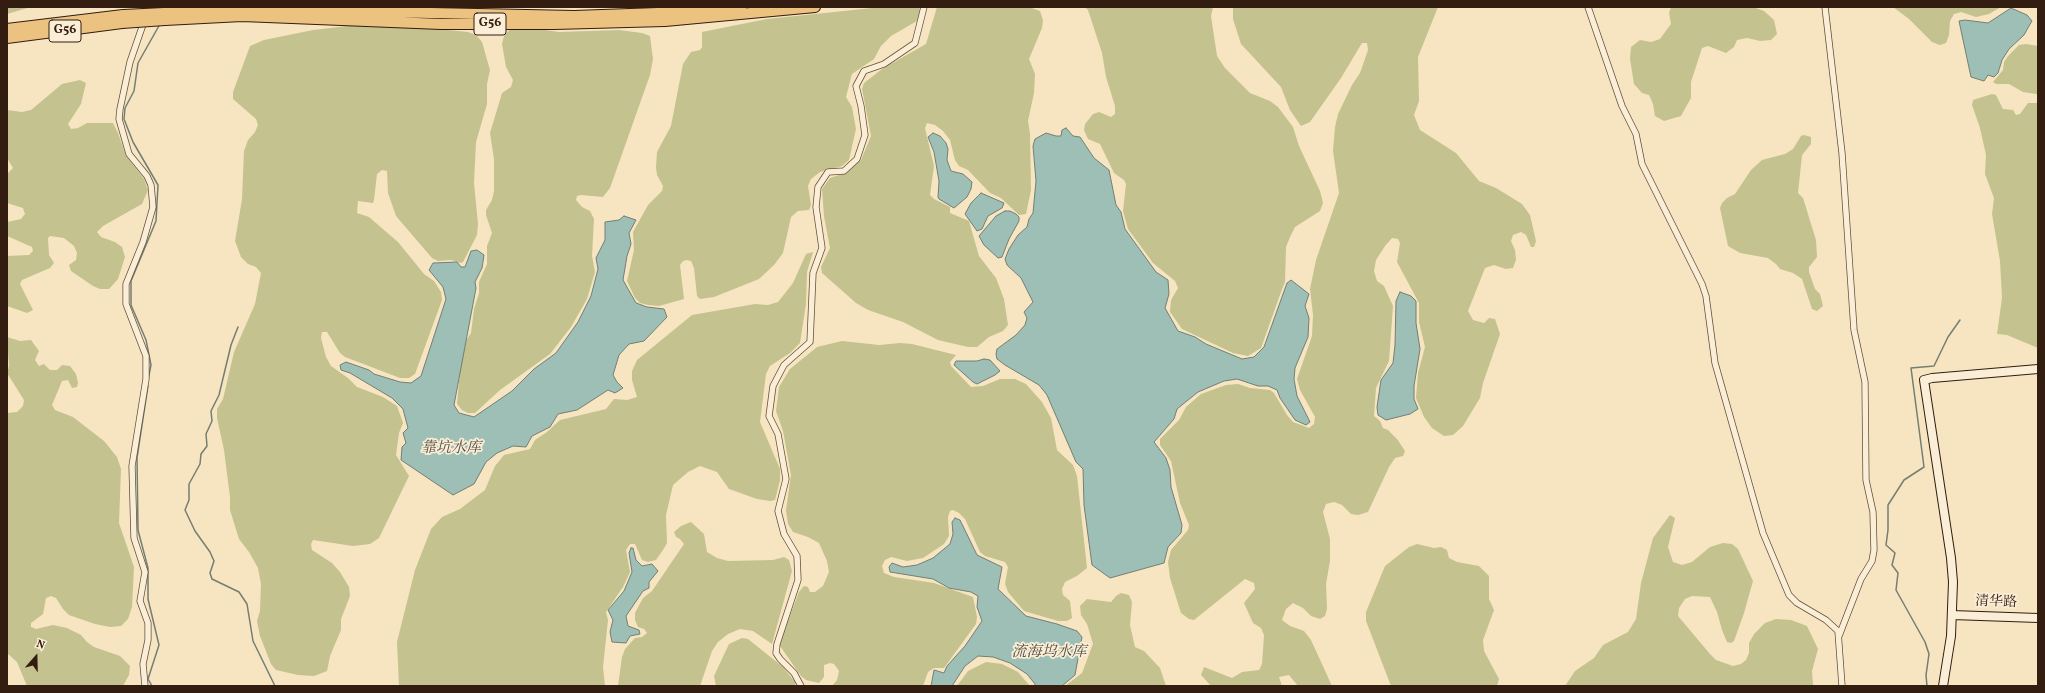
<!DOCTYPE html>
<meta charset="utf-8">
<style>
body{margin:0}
#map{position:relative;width:2045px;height:693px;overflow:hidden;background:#f7e5c1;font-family:Vollkorn,serif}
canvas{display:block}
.frame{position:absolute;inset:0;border:8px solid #331c10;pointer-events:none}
.north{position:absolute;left:16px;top:637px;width:40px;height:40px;-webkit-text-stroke:3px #faeed7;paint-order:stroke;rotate:20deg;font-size:11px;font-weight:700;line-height:16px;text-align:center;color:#331c10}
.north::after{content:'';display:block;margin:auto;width:14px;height:18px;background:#331c10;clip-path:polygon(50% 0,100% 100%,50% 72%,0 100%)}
</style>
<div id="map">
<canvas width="2045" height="693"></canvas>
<div class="frame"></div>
<div class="north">N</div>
</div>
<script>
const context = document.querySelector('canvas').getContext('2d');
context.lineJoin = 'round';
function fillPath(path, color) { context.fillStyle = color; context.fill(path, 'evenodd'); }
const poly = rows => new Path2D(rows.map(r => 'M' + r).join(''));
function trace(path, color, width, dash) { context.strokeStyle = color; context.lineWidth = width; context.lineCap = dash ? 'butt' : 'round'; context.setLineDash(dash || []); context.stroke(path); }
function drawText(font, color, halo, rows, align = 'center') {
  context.font = font + ' Vollkorn,"Noto Serif SC",serif'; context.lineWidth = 3.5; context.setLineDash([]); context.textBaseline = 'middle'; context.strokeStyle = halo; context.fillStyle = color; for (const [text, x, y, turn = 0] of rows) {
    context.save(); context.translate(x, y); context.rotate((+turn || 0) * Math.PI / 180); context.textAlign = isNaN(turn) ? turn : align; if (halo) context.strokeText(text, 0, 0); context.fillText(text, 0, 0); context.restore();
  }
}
fillPath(poly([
 [7,7,31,7,7,14],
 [882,7,919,7,920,10,917,21,891,36,881,46,874,59,852,74,846,97,852,107,856,129,849,160,842,166,820,172,811,179,808,186,811,205,809,210,798,211,791,217,783,253,774,265,759,279,714,297,700,299,697,296,694,268,691,261,687,260,683,261,680,265,684,299,659,306,648,305,640,303,635,298,627,281,634,250,633,232,648,205,662,191,663,186,657,175,656,167,657,152,671,126,683,64,691,52,700,50,702,47,702,32,767,19],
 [937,7,1029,7,1040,11,1043,20,1042,28,1029,59,1035,74,1034,93,1028,121,1030,134,1031,190,1026,214,1019,215,1001,198,990,193,968,170,959,166,955,160,950,140,943,131,935,125,927,123,925,128,934,166,930,195,934,199,950,207,950,213,969,221,979,256,996,278,1004,299,1008,325,1003,331,989,337,977,347,968,347,938,340,903,322,868,310,856,303,822,273,821,267,830,248,824,216,822,189,830,178,845,173,861,160,871,136,862,89,864,83,882,69,926,44],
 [1085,7,1213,7,1211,16,1217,56,1225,68,1250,93,1270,101,1278,107,1293,127,1299,146,1320,191,1323,203,1320,211,1295,227,1290,237,1286,247,1285,282,1281,292,1261,348,1248,356,1233,353,1182,329,1170,312,1171,300,1178,288,1175,281,1153,263,1128,229,1123,211,1126,184,1124,180,1114,173,1100,144,1088,139,1084,130,1085,124,1093,114,1099,112,1111,117,1115,114,1115,106,1106,77,1102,53,1088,10],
 [1233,7,1438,7,1418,57,1419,101,1414,115,1420,130,1456,153,1479,181,1496,188,1522,204,1530,215,1536,241,1534,247,1531,247,1526,235,1521,232,1513,235,1511,241,1515,250,1516,260,1513,268,1506,269,1494,265,1485,268,1468,311,1473,320,1484,323,1489,318,1495,319,1500,334,1483,383,1480,398,1463,426,1453,435,1444,436,1432,428,1424,417,1416,398,1418,373,1425,347,1419,322,1419,303,1397,262,1400,243,1398,239,1392,238,1385,246,1376,260,1374,271,1377,281,1384,286,1393,306,1389,361,1376,388,1374,416,1380,421,1383,428,1388,430,1397,439,1405,451,1403,456,1395,458,1389,467,1368,512,1358,515,1351,514,1342,505,1334,502,1326,504,1323,512,1330,539,1330,561,1326,584,1327,609,1325,616,1320,619,1311,616,1303,608,1293,603,1286,609,1282,620,1290,626,1304,631,1311,640,1332,686,1298,686,1289,675,1279,677,1282,686,1211,686,1201,675,1204,667,1232,678,1242,672,1259,670,1262,664,1264,635,1261,628,1253,623,1244,603,1255,589,1254,583,1245,579,1194,620,1189,619,1181,613,1170,578,1168,562,1171,550,1188,530,1189,525,1180,503,1171,461,1160,445,1160,439,1179,420,1186,407,1201,394,1226,385,1238,384,1250,388,1270,390,1274,393,1287,415,1293,422,1309,428,1314,424,1315,417,1300,390,1297,379,1312,336,1313,315,1310,289,1316,260,1339,193,1333,151,1335,127,1338,114,1352,85,1360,73,1368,50,1367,43,1362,43,1341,78,1310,122,1301,126,1290,110,1281,87,1241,44,1233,19],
 [1671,7,1753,7,1764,11,1774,20,1777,34,1771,40,1760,41,1747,38,1737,40,1734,47,1726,53,1708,46,1702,48,1691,82,1691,98,1681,116,1664,121,1655,116,1653,104,1649,95,1642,93,1634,84,1630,59,1631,47,1640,40,1651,42,1660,39,1671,24,1669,13],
 [1893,7,2001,7,1989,14,1976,17,1961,12,1954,14,1950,21,1949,35,1946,43,1940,45,1932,42,1909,19],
 [356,25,407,26,468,32,476,35,482,42,490,70,487,84,487,104,476,142,474,183,478,224,477,235,463,262,461,263,451,260,438,261,432,258,396,216,388,193,387,171,382,170,377,174,374,200,373,203,358,201,357,213,369,217,398,242,424,274,434,281,441,292,442,300,415,374,409,378,400,378,345,357,340,353,327,332,322,332,321,338,326,357,331,366,348,378,357,387,383,397,397,406,403,423,399,433,396,455,409,476,379,538,370,544,353,546,313,540,311,544,312,550,332,563,340,572,349,587,350,596,341,619,341,630,330,656,327,671,314,676,298,675,276,670,271,664,260,636,257,621,260,611,261,584,258,568,249,552,239,539,230,510,230,497,224,450,217,418,217,409,223,399,234,352,255,304,261,273,256,267,248,264,241,257,235,241,242,199,244,151,248,140,255,132,258,125,256,119,233,99,233,92,250,46,264,40,313,30],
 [531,28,559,32,619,30,642,33,650,36,653,59,650,75,610,188,603,197,581,195,577,196,576,200,582,207,590,211,594,219,592,256,595,272,587,299,571,327,550,354,500,390,475,413,468,413,462,410,457,404,462,347,471,333,474,309,479,293,479,282,487,264,487,246,492,233,486,215,486,210,492,200,494,191,494,159,490,133,502,93,511,87,513,80,506,67,502,44,504,36,510,29],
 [2026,44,2038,46,2038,94,2036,94,2023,92,2009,84,1996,84,1993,82,2003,70,2004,62,2008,56,2019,45],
 [80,80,86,83,81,104,68,124,71,129,78,128,87,123,113,123,118,133,126,156,144,179,148,190,142,204,103,226,97,232,101,237,115,242,122,247,125,257,118,279,109,289,100,289,93,286,71,271,69,265,76,260,77,253,74,246,64,238,50,236,48,238,49,255,54,263,50,268,22,280,20,284,33,310,27,313,7,306,7,256,29,255,33,251,32,247,7,236,7,222,21,219,25,214,23,208,7,203,7,174,13,168,7,158,7,110,22,112,31,110,62,84],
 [1992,94,1996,95,2003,109,2013,110,2016,115,2020,114,2028,103,2038,103,2038,348,2007,335,1997,334,2002,298,2000,261,1992,214,1994,198,1985,174,1986,155,1980,128,1972,105,1973,100],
 [1804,135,1811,137,1811,144,1802,155,1798,193,1803,198,1816,240,1817,257,1809,267,1809,272,1815,289,1820,294,1823,306,1817,311,1812,309,1802,279,1793,273,1780,269,1776,264,1768,258,1740,253,1728,246,1720,208,1722,203,1727,198,1735,194,1751,170,1762,160,1785,154,1793,149,1801,136],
 [813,252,807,272,806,304,800,343,790,353,770,366,766,374,760,422,780,469,780,480,775,500,770,501,757,499,729,489,717,472,700,466,688,472,673,485,666,515,667,543,663,550,656,560,648,562,642,560,635,544,630,544,626,550,630,572,623,587,606,612,608,620,603,667,605,686,399,686,397,642,415,570,431,529,442,517,460,509,485,490,495,466,504,455,530,449,535,440,547,432,560,420,606,409,614,399,627,400,637,397,632,380,632,371,637,360,692,315,755,304,768,305,778,302,793,283,806,254],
 [7,337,20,341,31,340,39,351,35,360,39,366,44,364,50,370,57,370,62,365,70,366,76,374,78,383,77,387,72,388,68,380,62,381,52,405,55,410,73,417,104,441,117,457,121,469,119,523,134,567,132,607,128,619,121,626,110,627,95,624,69,615,63,609,56,598,51,596,46,598,43,614,31,623,31,627,36,629,53,625,67,628,81,635,87,642,94,647,120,656,130,666,129,675,123,686,27,686,17,662,7,653,7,413,17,412,23,406,24,400,7,373,9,366],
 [842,341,879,345,900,343,912,344,956,355,950,362,951,366,971,387,983,386,1000,379,1015,379,1026,384,1042,402,1051,418,1057,450,1073,465,1077,476,1087,568,1077,576,1065,582,1062,589,1063,595,1070,601,1072,618,1067,621,1058,621,1024,611,1008,592,1005,584,1008,567,1005,562,985,556,980,552,965,519,959,513,953,510,950,511,948,517,949,536,944,544,923,558,907,561,891,557,885,560,882,566,884,573,894,577,934,583,973,597,977,617,976,624,944,668,934,668,928,672,923,686,832,686,837,680,839,671,834,664,830,663,824,665,824,677,819,683,806,680,801,676,780,646,782,637,799,592,804,586,808,587,810,592,815,592,823,586,829,572,827,561,819,543,808,537,793,532,788,524,786,510,791,475,783,431,776,411,779,387,790,369,817,347],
 [1670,515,1675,518,1668,547,1673,562,1682,565,1692,562,1710,547,1723,543,1732,544,1738,549,1753,581,1744,613,1734,641,1731,643,1727,642,1722,630,1717,612,1710,597,1692,596,1685,599,1679,608,1678,616,1710,654,1716,660,1733,666,1741,664,1746,660,1749,653,1749,643,1754,634,1765,623,1776,619,1791,620,1807,626,1818,649,1812,671,1813,685,1565,686,1575,671,1594,658,1603,645,1628,632,1636,619,1641,583,1653,538],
 [691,522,704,534,707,552,717,558,728,561,773,560,784,557,789,560,792,571,772,644,753,631,740,629,728,634,718,642,712,651,700,686,618,686,622,657,625,649,635,638,642,637,647,633,644,629,638,627,635,620,635,613,643,598,652,591,684,544,680,539,676,537,674,532,681,526],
 [1417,544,1434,548,1441,547,1447,550,1449,558,1457,562,1479,566,1489,576,1489,599,1494,610,1483,640,1484,651,1499,679,1497,686,1391,686,1366,621,1366,612,1385,566,1409,547],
 [1121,593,1129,595,1132,602,1130,625,1135,647,1144,651,1160,668,1166,686,1065,686,1082,673,1093,644,1087,624,1081,615,1080,606,1087,599,1111,602,1116,596],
 [742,638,748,639,783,667,795,682,795,686,716,686,714,676,729,644],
 [986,662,1002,664,1018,672,1030,686,957,686,968,671]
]), '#c4c28e');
const water = poly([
 [2011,8,2027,15,2032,21,2029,26,2024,35,2009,49,2002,60,1998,73,1994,77,1988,75,1984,81,1971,77,1959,21,1965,20,1988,23,2011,8],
 [1066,128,1073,136,1080,137,1094,158,1109,170,1116,205,1121,212,1125,229,1156,272,1168,280,1169,294,1165,308,1178,331,1195,337,1206,344,1242,359,1254,357,1264,347,1287,283,1291,280,1309,294,1305,306,1309,318,1308,337,1295,368,1294,379,1297,396,1310,422,1306,425,1295,420,1280,398,1277,390,1268,386,1258,386,1237,379,1224,381,1198,392,1177,409,1174,419,1154,442,1166,458,1170,470,1171,487,1182,525,1181,533,1168,547,1164,563,1110,578,1092,565,1084,505,1083,469,1076,462,1047,395,1039,385,1005,365,997,359,996,354,997,349,1016,335,1025,325,1027,318,1024,312,1033,302,1021,278,1007,265,1005,259,1009,249,1018,235,1027,227,1029,219,1033,213,1036,181,1033,146,1035,139,1046,133,1056,136,1061,136,1062,130,1066,128],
 [933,133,940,136,946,143,948,149,947,160,951,171,963,174,972,182,971,189,967,197,954,208,939,199,938,197,939,181,934,152,928,137,933,133],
 [981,193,1004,203,1002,208,988,216,982,229,977,231,965,214,971,203,981,193],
 [1005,211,1010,211,1016,214,1019,217,1019,221,1009,239,1002,257,998,258,984,245,979,236,996,216,1005,211],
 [624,216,636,220,629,233,631,244,627,256,623,280,636,303,647,307,664,309,667,317,644,341,629,344,619,355,613,375,617,382,623,388,615,393,608,390,577,410,558,414,550,427,532,436,526,447,513,446,497,453,486,462,474,484,453,495,401,460,402,447,406,443,403,433,408,428,403,409,392,398,350,373,341,370,340,365,346,362,369,370,374,374,400,382,411,383,421,376,446,299,443,287,429,270,433,263,457,262,461,267,465,267,471,251,477,250,484,255,482,268,475,282,476,288,454,405,459,413,474,417,512,391,534,369,556,353,578,322,591,296,598,269,596,258,605,240,605,222,619,220,624,216],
 [1400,292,1411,296,1416,301,1416,323,1420,349,1414,386,1414,399,1418,409,1410,414,1386,420,1378,415,1377,407,1381,380,1393,363,1395,345,1396,301,1400,292],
 [984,359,990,360,1000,371,995,375,977,384,973,382,954,365,956,361,977,361,984,359],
 [955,518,960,520,977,555,1002,567,998,589,1026,616,1057,624,1077,631,1082,637,1075,675,1062,686,1035,686,1035,684,1027,674,1010,663,993,657,978,656,965,666,952,686,931,686,934,670,944,673,947,666,965,646,982,621,977,607,978,596,971,592,949,588,933,579,890,572,889,567,892,563,903,567,917,565,933,558,950,544,953,534,952,522,955,518],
 [631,548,633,548,636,560,642,566,652,564,658,571,649,582,649,588,643,591,626,616,628,626,639,630,640,634,630,636,626,643,612,642,610,632,613,620,608,610,624,591,632,572,629,553,631,548]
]);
fillPath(water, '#9dbfb6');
trace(water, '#737e74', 1);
trace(poly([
 [238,327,231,345,219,395,211,411,212,421,206,434,207,446,201,454,200,464,189,484,189,500,185,510,195,531,210,552,214,561,210,573,212,579,239,592,247,604,253,641,275,686],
 [148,380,151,365,146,340,131,305,131,281,156,221,158,185,133,142,124,119,125,108,134,91,138,63,160,24],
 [148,386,137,458,138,530,148,568,148,599,159,645,148,679,152,686],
 [1927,686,1926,675,1929,654,1925,642,1896,590,1898,573,1892,565,1895,553,1886,545,1888,530,1888,505,1904,480,1924,467,1911,368,1934,366,1948,337,1960,320]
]), '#737e74', 1.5);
const street = poly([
 [1588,7,1622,106,1636,134,1642,164,1702,284,1706,296,1715,363,1763,533,1789,595,1797,603,1826,620,1838,631,1842,686],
 [1825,7,1842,153,1854,330,1865,382,1866,480,1873,512,1874,550,1872,561,1861,579,1839,636],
 [145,686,143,664,148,640,148,623,140,601,145,572,134,538,132,466,146,379,146,356,126,304,126,284,143,242,153,207,151,185,147,176,129,154,119,119,120,109,130,62,149,7],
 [801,686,794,673,780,659,776,653,777,644,798,580,797,556,784,534,778,511,786,479,778,434,769,416,773,386,784,365,810,342,813,273,822,248,816,207,818,187,828,172,844,171,857,159,865,135,861,106,856,86,864,71,884,64,915,43,924,7]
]);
const secondary = poly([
 [1952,615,2038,618],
 [1943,686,1951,636,1953,582,1951,558,1924,380,1932,378,2038,369]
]);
const highway = poly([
 [164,13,240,9,574,16,686,12,741,7],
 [165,20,242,16,441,24,554,24,665,21,815,7],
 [7,29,123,15],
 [7,38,122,23]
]);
trace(street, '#644e3c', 7);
trace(secondary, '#331c10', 10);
trace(highway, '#331c10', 12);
trace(street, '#faeed7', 5.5);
trace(secondary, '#faeed7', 8);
trace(highway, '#ecc280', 10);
const highwayBridge = poly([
 [123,15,164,13],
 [122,23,165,20]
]);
trace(highwayBridge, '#331c10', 12, []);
trace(highwayBridge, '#ecc280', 10);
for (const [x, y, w] of [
 [490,24,32],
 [65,31,32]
]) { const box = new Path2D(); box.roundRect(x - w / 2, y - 11, w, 22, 3); context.fillStyle = '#faeed7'; context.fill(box); trace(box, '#331c10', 1); }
drawText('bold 13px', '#331c10', null, [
 ["G56",490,24],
 ["G56",65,31]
]);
drawText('14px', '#331c10', '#faeed7', [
 ["清华路",1996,603,2]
]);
drawText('italic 15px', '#534d42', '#faeed7', [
 ["靠坑水库",451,449],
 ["流海坞水库",1049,653]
]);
</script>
